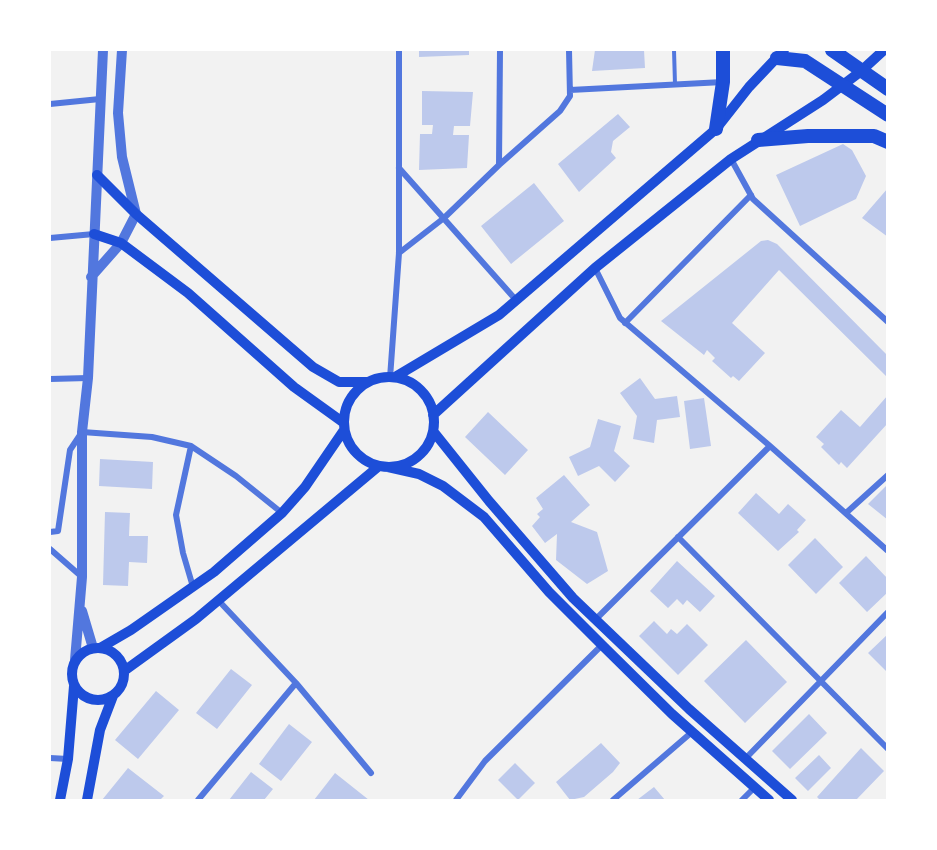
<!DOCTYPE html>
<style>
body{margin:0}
#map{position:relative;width:937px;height:850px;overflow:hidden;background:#f2f2f2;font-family:Georgia,serif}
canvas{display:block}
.frame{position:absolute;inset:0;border:51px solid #fff;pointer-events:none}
</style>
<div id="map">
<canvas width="937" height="850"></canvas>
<div class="frame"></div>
</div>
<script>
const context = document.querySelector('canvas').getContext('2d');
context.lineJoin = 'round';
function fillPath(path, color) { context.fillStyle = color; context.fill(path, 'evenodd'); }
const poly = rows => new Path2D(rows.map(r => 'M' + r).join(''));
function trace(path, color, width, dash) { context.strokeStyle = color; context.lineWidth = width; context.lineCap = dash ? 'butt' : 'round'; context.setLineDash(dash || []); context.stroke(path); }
fillPath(poly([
 [419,50,469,50,469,55,419,57],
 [595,50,644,50,645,68,592,71],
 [422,91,473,92,470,126,454,126,453,135,469,135,467,168,419,170,420,134,432,134,433,125,422,125],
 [618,114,630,127,613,141,611,152,616,158,579,192,558,164],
 [843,144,852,150,866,176,856,199,800,226,776,175],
 [534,183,564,221,511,264,481,226],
 [888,188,888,237,862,218],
 [768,240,777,244,888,356,888,378,779,270,732,323,765,353,739,381,733,376,731,378,712,361,715,358,707,350,704,355,661,321,761,241],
 [640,378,655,399,677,396,680,417,657,420,654,443,633,439,637,416,620,393],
 [888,395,888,423,847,468,841,462,839,465,821,447,824,444,816,437,841,410,860,427],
 [704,398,711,446,690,449,684,401],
 [488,412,528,450,505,475,465,437],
 [598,419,621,426,614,451,630,466,615,482,599,466,578,476,569,457,590,447],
 [100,459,153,462,152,489,99,486],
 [564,475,590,505,571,522,597,532,608,571,587,584,556,560,557,534,545,543,532,526,540,517,537,514,543,509,536,498],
 [888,484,888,520,868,504],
 [756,493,779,514,788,504,806,520,797,530,799,532,778,551,738,513],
 [105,512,130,513,129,536,148,536,147,563,129,562,128,586,103,585],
 [815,538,843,567,816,594,788,565],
 [866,556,888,579,888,592,867,612,839,583],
 [677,561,715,596,700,612,687,600,683,605,677,599,668,608,650,591],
 [654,621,667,634,671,629,677,634,687,624,708,645,678,675,639,636],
 [888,634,888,670,886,671,868,653],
 [746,640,787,682,745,723,704,681],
 [231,669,252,685,217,729,196,713],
 [156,691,179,710,138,759,115,740],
 [809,714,827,733,790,769,772,751],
 [289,724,312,742,281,781,259,764],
 [601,743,620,763,613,772,584,797,570,800,556,782],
 [861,748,884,771,856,800,820,800,817,797],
 [819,755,831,768,808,791,795,778],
 [515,763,535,783,518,800,498,780],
 [128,768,164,796,160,800,102,800],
 [251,772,273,789,264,800,229,800],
 [335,773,369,800,314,800],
 [654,787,665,800,637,800]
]), '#bdc9ec');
trace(poly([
 [674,50,675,84]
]), '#5277de', 4);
trace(poly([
 [570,90,723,82],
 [50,104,100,99],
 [731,159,753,199,888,322],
 [499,165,500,50],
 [399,168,516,300],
 [50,238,94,234],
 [399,253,444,218,499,165,560,111,570,96,569,50],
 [595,268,620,318,770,446,888,551],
 [625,323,751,195],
 [390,378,399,253,399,50],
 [50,379,88,378],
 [191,446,176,515,183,553,193,587],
 [846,513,888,475],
 [50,532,58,531,70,450,82,432,152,437,191,446,236,476,282,513],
 [678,537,888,749],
 [50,549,82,577],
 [218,600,296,683,371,773],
 [596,619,770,446],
 [50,758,68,759],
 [745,759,888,612],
 [198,800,296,683],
 [456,800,485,761,602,645],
 [613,800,692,732],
 [742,800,755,787]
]), '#5277de', 6);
trace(poly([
 [91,277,121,243,136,214,122,157,118,113,122,50],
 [82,611,93,648],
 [75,660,82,577,82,432,88,378,103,50]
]), '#5277de', 10);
trace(poly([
 [97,175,136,214,313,367,339,382,368,382],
 [94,234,121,243,188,293,294,387,344,423],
 [395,377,499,315,716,129,749,87,784,50],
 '344 422a45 45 0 1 1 90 0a45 45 0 1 1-90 0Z',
 [433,415,595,268,731,159,823,100,860,72,884,50],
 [433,431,489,501,573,598,689,709,792,800],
 [388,467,419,474,443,486,484,517,549,592,602,645,672,714,769,800],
 '72 674a26 26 0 1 1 52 0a26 26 0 1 1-52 0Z',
 [100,648,131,630,214,572,282,513,305,487,344,430],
 [124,671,196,619,379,466],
 [60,800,68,759,74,686],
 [87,800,100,730,113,696]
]), '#1d4ed8', 10);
trace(poly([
 [832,50,888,89],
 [777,58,805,61,888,115],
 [716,129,723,82,723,50],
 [758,140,808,136,874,136,888,142]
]), '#1d4ed8', 14);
</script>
